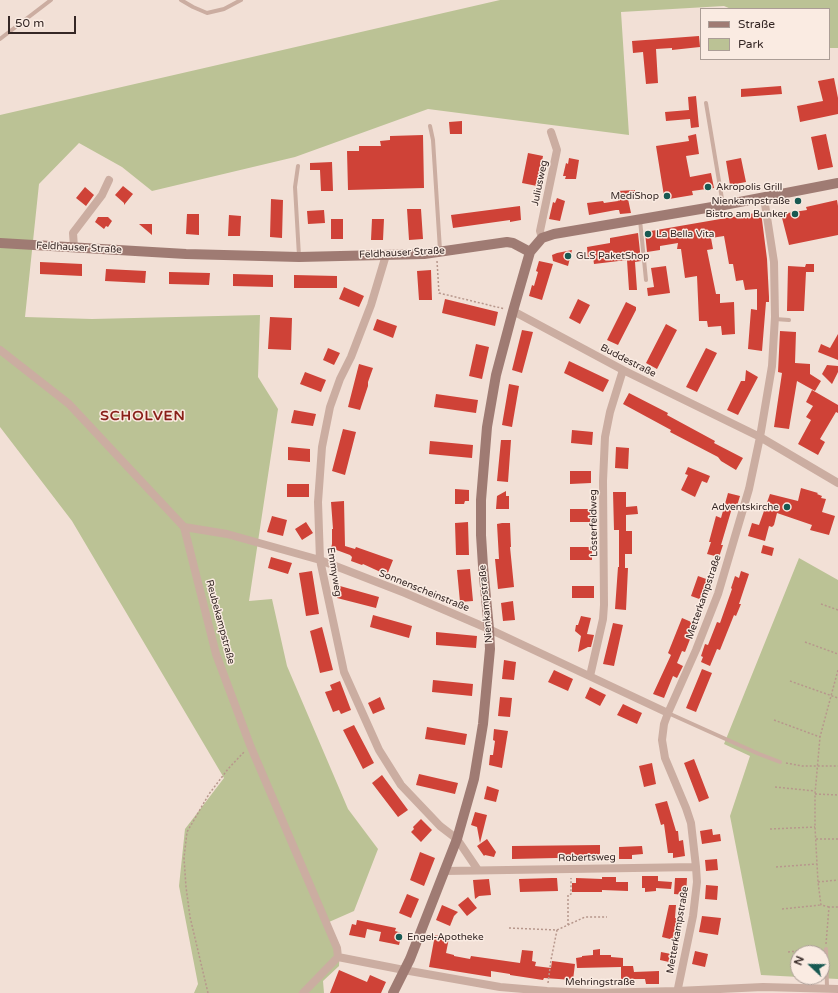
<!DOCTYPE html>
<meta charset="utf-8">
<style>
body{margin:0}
#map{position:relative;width:838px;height:993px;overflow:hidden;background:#f2e0d6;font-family:"Varela Round",sans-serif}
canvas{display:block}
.legend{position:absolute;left:700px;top:8px;width:130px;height:52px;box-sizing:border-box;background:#faebe2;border:1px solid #ab9d96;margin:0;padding:5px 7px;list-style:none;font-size:12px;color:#352725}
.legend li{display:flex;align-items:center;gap:8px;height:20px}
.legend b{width:20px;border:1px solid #ab9d96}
.north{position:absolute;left:790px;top:945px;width:40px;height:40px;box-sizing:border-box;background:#faebe2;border:1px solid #ab9d96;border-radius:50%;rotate:292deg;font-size:11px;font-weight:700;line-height:16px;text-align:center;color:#352725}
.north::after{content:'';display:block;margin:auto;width:14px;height:18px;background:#185952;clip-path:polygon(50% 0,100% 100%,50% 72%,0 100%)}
.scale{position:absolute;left:8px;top:16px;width:68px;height:18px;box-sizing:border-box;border:2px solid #352725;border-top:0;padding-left:5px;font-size:12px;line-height:14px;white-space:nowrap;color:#352725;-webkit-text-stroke:3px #faebe2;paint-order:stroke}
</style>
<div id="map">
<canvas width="838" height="993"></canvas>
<ul class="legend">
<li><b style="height:5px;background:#9f7b73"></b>Straße</li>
<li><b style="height:11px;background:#bbc295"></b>Park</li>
</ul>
<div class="north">N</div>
<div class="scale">50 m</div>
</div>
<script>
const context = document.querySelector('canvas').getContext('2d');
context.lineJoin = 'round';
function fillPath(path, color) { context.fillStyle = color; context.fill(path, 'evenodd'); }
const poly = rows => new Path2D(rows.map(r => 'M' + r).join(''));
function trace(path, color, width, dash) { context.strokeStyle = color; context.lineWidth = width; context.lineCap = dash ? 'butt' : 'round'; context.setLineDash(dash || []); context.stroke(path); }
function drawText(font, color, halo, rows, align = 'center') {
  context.font = font + ' "Varela Round",sans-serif'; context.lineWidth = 3; context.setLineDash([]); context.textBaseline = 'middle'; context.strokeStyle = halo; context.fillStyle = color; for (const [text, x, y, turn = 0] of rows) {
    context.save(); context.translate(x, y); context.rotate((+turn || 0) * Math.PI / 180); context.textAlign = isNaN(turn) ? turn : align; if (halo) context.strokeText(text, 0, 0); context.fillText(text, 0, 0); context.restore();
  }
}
fillPath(poly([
 [500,0,838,0,838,48,829,48,829,9,731,9,724,6,621,12,629,135,428,109,295,157,152,191,122,167,79,143,39,184,25,317,92,319,260,315,258,377,278,409,249,601,272,599,287,666,348,809,378,849,354,911,329,922,340,946,339,966,323,981,324,993,194,993,198,984,179,886,185,829,224,778,72,521,0,427,0,115],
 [799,558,838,580,838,979,761,975,730,816,750,756,724,744],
 [798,953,822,953,822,977,798,977]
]), '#bbc295');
fillPath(poly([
 [699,36,700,47,672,50,672,48,656,49,658,83,646,84,643,52,633,53,632,41],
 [834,78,838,98,838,114,800,122,797,106,823,101,818,81],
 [781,86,782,94,741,97,741,89],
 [696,96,699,127,691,128,690,119,666,121,665,112,689,110,688,97],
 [462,121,462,134,450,134,449,122],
 [696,134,699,154,686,156,690,177,711,173,714,188,692,191,693,195,669,199,664,196,656,146,689,141,688,136],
 [826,134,833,167,818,170,811,137],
 [423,135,424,188,348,190,347,151,359,151,359,146,381,146,380,141,390,140,390,136],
 [528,153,543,156,537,186,522,183],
 [569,158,579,160,576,179,565,179,566,176,563,176,566,163,568,164],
 [741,158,746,182,730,185,726,161],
 [332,162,333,191,321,191,320,170,310,170,310,163],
 [123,186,133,194,124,205,124,203,115,195],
 [85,187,94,195,86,206,76,198],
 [635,190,635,198,628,199,631,213,620,214,619,210,616,210,589,215,587,203,603,201,604,203,618,201,617,191],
 [557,198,565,201,560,221,549,219,553,202,555,203],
 [271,199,283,200,282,238,270,237],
 [837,200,838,206,838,235,789,245,781,214,807,210,806,207],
 [520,206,521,220,510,222,510,220,453,228,451,215],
 [407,209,421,209,423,239,409,240],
 [324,210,325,223,308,224,307,211],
 [761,212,767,259,769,297,769,302,766,302,762,351,748,349,751,309,757,310,757,289,745,290,743,280,736,281,733,264,729,264,724,236,711,238,713,249,707,250,716,294,720,294,720,303,734,302,735,334,722,335,721,326,708,327,707,321,699,321,697,276,685,278,681,249,677,249,678,243,660,246,660,250,647,252,645,232],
 [187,214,199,214,199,235,186,234],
 [229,215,241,216,240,236,228,236],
 [98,217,108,217,112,221,108,227,106,226,104,229,95,222],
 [331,219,343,219,343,239,331,239],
 [372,219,384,219,383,240,371,240],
 [139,224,152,224,152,235],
 [638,233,641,261,635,262,637,290,629,290,627,260,594,264,593,257,588,258,587,247,610,243,610,238],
 [572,250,568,266,553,261,552,255,557,253],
 [539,261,553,264,542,300,529,296,532,285,534,286,538,272,536,271],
 [40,262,82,264,82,276,40,274],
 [806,264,814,264,814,272,806,272,804,311,787,311,788,266,805,267],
 [666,266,670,293,648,296,647,288,654,287,651,268],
 [106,269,146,271,145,283,105,281],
 [431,270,432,300,419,300,417,271],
 [169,272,210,273,209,285,169,284],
 [233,274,273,275,273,287,233,286],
 [294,275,337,276,337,288,294,288],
 [344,287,364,296,359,307,339,299],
 [445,299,498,312,495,326,442,313],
 [578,299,590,305,580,324,569,318],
 [626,302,636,307,636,310,618,345,607,340],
 [270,317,292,318,291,350,268,349],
 [377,319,397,326,393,338,373,330],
 [666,324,677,330,657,369,646,363],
 [522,330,533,332,522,373,512,370],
 [780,331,796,332,795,363,810,364,810,374,821,381,815,391,797,381,789,429,774,427,782,373,778,372],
 [838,334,838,360,818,352,821,344,830,348],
 [476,344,489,347,482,379,469,376],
 [328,348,340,353,334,365,323,360],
 [706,348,717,353,697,392,686,387],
 [569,361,609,380,603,392,564,373],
 [359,364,373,368,368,382,368,386,360,410,348,407],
 [827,365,838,366,838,372,832,384,822,374],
 [746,370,758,377,738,415,727,410,741,381,745,381],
 [305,372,326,380,321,392,300,384],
 [509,384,519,386,512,427,502,425],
 [812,390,838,405,838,413,836,412,820,439,825,442,818,455,798,444,811,420,806,417,813,406,806,402],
 [629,393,668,413,667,415,715,441,714,443,743,458,736,470,721,461,718,457,670,432,671,430,623,404],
 [436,394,478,400,476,413,434,407],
 [294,410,316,414,313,426,291,423],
 [343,429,356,432,345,475,332,471],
 [572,430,593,432,592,445,571,443],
 [501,440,511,440,508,482,497,481],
 [430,441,473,445,472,458,429,454],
 [288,447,310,449,310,462,288,460],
 [616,447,629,448,628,469,615,468],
 [688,467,710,476,707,483,702,481,695,497,681,490,688,475,685,474],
 [570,471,591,471,591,483,570,484],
 [287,484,309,484,309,497,287,497],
 [801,488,818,493,817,494,822,496,821,498,826,499,822,512,835,516,829,535,810,530,812,525,777,513,774,525,772,527,769,526,765,541,748,536,752,523,759,525,770,494,798,501],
 [455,489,469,490,469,501,465,501,464,504,455,504],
 [506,491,506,496,509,496,509,509,496,509,497,496],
 [613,492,626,492,626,507,637,506,638,514,626,515,626,531,632,531,632,554,625,554,625,568,628,568,626,610,615,609,618,567,619,567,619,530,614,530],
 [728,493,740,496,736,509,732,508,721,545,723,545,719,557,707,554,711,542,709,542,716,516,721,518],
 [344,501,345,546,355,549,356,547,393,560,387,575,363,564,362,565,351,561,352,557,350,555,331,548,332,544,332,529,333,529,331,502],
 [570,509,591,509,592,522,570,522],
 [272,516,287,520,283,536,267,532],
 [306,522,313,533,302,540,295,529],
 [468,522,469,555,456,555,455,523],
 [502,523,510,523,511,547,510,547,514,587,498,589,495,559,499,559,497,524],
 [763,545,774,548,772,556,761,553],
 [570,547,592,547,592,560,570,560],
 [271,557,292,563,288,574,268,568],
 [470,569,473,601,460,602,457,570],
 [312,571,319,614,306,616,299,573],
 [741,571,749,574,739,604,741,604,736,616,734,615,720,650,717,649,710,666,701,662,703,657,701,656,705,644,708,645,717,622,720,623,732,589,731,588,735,576,739,578],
 [698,576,709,580,702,600,691,596],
 [340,586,379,597,376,608,337,598],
 [572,586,594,586,594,598,572,598],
 [513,601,515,620,503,621,501,603],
 [373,615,412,626,409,638,370,627],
 [581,616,591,618,587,634,594,635,591,647,588,647,578,652,581,636,575,631,576,625,578,625],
 [682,618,696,624,685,652,682,651,677,663,683,666,677,678,673,676,664,698,653,694,671,655,668,653],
 [613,623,623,625,614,666,603,664],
 [322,627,333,670,320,673,310,631],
 [436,632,477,636,476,648,436,645],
 [504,660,516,662,514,680,502,679],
 [702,669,712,673,696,712,686,708],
 [554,670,573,679,568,691,548,682],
 [433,680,473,684,472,696,432,692],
 [340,681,351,710,341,714,339,710,333,712,325,692,332,690,330,685],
 [590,687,606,695,600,706,585,698],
 [380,697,385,709,373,714,368,703],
 [500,697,512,698,510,717,498,716],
 [623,704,642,713,637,724,617,715],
 [354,725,374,763,363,769,343,730],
 [427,727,467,734,465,745,425,739],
 [494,729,508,731,502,768,489,765,490,755,493,755,495,741,493,740],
 [694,759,709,798,699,802,684,763],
 [652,763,656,784,644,787,639,766],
 [419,774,458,783,455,794,416,785],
 [382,775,408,810,398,817,372,783],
 [487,786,499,790,496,802,484,799],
 [667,801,676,831,678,831,679,841,683,840,685,856,673,858,673,853,668,853,664,824,661,825,655,804],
 [475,812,487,815,480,843,477,827,471,825],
 [421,819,432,830,421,842,411,832,414,829,413,827],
 [712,829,713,835,720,834,721,841,702,844,700,831],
 [487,839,496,852,494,857,485,855,484,856,477,846],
 [600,845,600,857,512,859,512,846],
 [642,846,643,854,632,855,632,859,619,859,619,847],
 [420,852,435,858,424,886,410,880],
 [717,859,718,870,706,871,705,860],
 [642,876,658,876,658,881,672,882,671,889,656,888,656,891,645,892,645,888,642,888],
 [602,877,616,877,616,882,628,882,628,891,602,890,602,892,572,892,572,883,576,883,576,878,602,879],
 [552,878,557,878,558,891,520,892,519,879],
 [675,878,687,878,686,895,674,894],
 [489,879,491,895,479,896,475,899,473,880],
 [706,885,718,886,717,900,705,899],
 [407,894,419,899,411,918,399,913],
 [468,897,477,908,467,916,458,905],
 [442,905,458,912,454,916,450,926,436,920],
 [669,905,676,905,675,918,679,919,674,940,662,937],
 [702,916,721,918,718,935,699,932],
 [357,920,396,928,395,931,402,933,399,945,379,941,381,932,367,929,365,938,349,935,352,924,356,925],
 [435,935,449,938,446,953,454,955,454,956,470,959,471,956,520,963,522,950,533,951,532,961,536,962,535,966,551,968,552,961,575,964,573,980,544,978,543,980,510,975,510,974,491,971,491,977,429,967],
 [600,949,600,955,611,955,611,957,623,958,623,966,633,966,634,972,659,971,659,984,646,984,645,979,621,979,621,967,577,968,576,958,582,957,582,956,593,955,593,950],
 [695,951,708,954,705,967,692,964],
 [661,952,671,954,669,962,660,960],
 [339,970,367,982,370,975,386,982,381,993,330,993]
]), '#cf4237');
trace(poly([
 [437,261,439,293,505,309],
 [821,604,838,610],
 [805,642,838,654],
 [790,681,838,698],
 [774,720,820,737],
 [786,763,802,766,838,766],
 [775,787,815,791],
 [815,794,838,795],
 [770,829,815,827],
 [816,839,838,839],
 [776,867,817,864],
 [818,882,838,880],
 [829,907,821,905,818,882,815,827,815,794,820,737,838,670],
 [782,909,821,905],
 [568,925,568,895,571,894,571,878],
 [509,928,557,930,585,917,607,917],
 [826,944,829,907,838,907],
 [788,952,819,949],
 [548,983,551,960,557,930],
 [208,993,190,917,186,887,184,858,187,832,209,794,228,769,244,752]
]), '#b7978c', 1.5, [2, 2]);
trace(poly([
 [181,0,193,7,207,13,224,9,241,0],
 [0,39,51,0],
 [706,103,723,205],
 [430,126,433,140,440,250],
 [298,166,295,187,299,256],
 [640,220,646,280],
 [775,319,789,320],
 [668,713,759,754,780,762],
 [826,949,827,988]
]), '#cbada1', 4);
trace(poly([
 [542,238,540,231,557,150,551,132],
 [74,247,73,233,102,195,109,180],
 [386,255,371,305,351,357,340,379,330,407,322,447,318,502,320,560,344,672,379,750,401,785,440,826,457,839,478,870],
 [513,311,623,370,760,437,838,483],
 [0,350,69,404,184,527,216,654,250,745,337,948,338,957],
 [184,527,227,534,320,560,405,593,489,629,668,713],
 [590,676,603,619,604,605,603,481,605,437,610,412,623,370],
 [445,871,696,867],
 [338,957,404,970,500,987,547,991,592,993,677,991,763,987,838,989],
 [303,993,338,957],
 [677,993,693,916,697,882,696,867,691,823,686,808,665,758,662,740,664,724,668,713,696,650,718,594,749,489,760,437,772,366,775,317,774,262,764,198]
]), '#cbada1', 8);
trace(poly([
 [0,243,186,254,299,257,424,254,507,242,513,243,530,252],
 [393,993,410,959,457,839,474,779,483,724,490,649,489,629,483,566,481,535,481,500,487,427,496,375,513,311,530,252,542,238,554,234,724,205,838,183]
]), '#9f7b73', 10);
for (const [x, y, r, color] of [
 [708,187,4,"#185952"],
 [667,196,4,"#185952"],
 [798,201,4,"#185952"],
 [795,214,4,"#185952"],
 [648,234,4,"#185952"],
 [568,256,4,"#185952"],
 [787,507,4,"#185952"],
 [399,937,4,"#185952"]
]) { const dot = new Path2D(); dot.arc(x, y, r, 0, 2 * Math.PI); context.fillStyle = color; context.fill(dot); trace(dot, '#faebe2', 1.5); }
drawText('10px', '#352725', '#faebe2', [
 ["Juliusweg",540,183,-78],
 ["Feldhauser Straße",79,248,3],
 ["Feldhauser Straße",402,253,-3],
 ["Buddestraße",628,361,27],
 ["Lösterfeldweg",594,523,-91],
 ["Emmyweg",334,572,81],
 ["Sonnenscheinstraße",424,591,22],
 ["Metterkampstraße",704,597,-71],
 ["Nienkampstraße",486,604,-95],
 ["Reubekampstraße",220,622,75],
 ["Robertsweg",587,858,-1],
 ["Metterkampstraße",678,930,-80],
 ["Mehringstraße",600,982]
]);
drawText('10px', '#352725', '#faebe2', [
 ["Akropolis Grill",716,187],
 ["MediShop",659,196,"right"],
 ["Nienkampstraße",790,201,"right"],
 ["Bistro am Bunker",787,214,"right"],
 ["La Bella Vita",656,234],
 ["GLS PaketShop",576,256],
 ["Adventskirche",779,507,"right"],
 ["Engel-Apotheke",407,937]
], 'left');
context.letterSpacing = '1px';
drawText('bold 14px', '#891f18', '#faebe2', [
 ["SCHOLVEN",143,416]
]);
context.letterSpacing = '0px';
</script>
